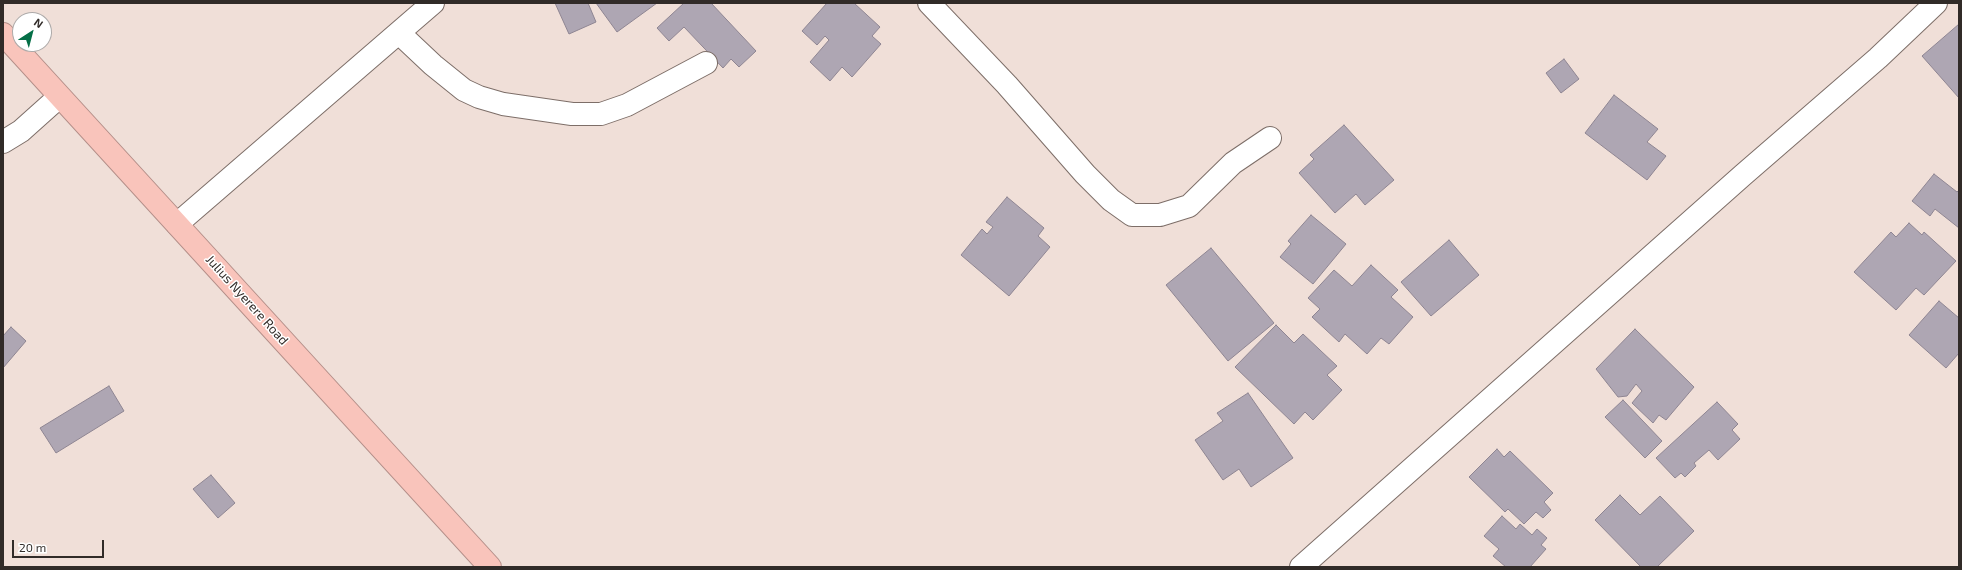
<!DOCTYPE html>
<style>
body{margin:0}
#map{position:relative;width:1962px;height:570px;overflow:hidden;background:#f0dfd8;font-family:"Exo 2",sans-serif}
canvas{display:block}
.frame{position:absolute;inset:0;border:4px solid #312b28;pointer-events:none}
.north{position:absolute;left:12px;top:12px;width:40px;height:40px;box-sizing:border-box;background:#fff;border:1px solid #adaaa9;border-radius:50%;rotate:36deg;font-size:11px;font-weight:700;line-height:16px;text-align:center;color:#312b28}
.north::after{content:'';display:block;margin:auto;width:14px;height:18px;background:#056f47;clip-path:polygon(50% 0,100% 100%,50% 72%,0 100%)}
.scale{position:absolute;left:12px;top:540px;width:92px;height:18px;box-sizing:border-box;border:2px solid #312b28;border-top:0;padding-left:5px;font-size:12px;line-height:14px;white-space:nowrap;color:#312b28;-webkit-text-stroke:3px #fff;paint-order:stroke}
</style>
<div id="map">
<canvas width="1962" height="570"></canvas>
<div class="frame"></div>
<div class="north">N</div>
<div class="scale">20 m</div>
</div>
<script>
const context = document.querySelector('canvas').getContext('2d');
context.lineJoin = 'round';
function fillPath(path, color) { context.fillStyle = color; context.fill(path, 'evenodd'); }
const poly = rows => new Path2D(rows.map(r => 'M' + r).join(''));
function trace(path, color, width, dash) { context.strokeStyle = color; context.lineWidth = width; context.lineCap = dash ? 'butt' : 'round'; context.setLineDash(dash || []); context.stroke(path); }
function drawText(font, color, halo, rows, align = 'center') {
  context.font = font + ' "Exo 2",sans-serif'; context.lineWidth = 3; context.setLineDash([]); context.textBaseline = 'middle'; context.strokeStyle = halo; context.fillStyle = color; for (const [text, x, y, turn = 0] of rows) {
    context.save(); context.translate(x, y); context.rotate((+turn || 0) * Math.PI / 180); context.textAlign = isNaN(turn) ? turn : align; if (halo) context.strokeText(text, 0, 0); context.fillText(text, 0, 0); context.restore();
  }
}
const building = poly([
 [555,3,588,3,596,22,569,34,555,3],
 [596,3,657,3,617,32,596,3],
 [684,3,711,3,756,51,739,67,731,59,723,68,684,27,669,41,657,28,684,3],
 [827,3,854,3,880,27,872,36,881,44,852,77,842,67,830,81,810,62,829,40,825,36,817,45,802,31,827,3],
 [1959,24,1959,98,1922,56,1959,24],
 [1564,59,1579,79,1561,93,1546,73,1564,59],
 [1614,95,1658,129,1647,142,1666,156,1647,180,1585,133,1614,95],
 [1344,125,1394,180,1365,205,1356,194,1335,213,1299,173,1314,159,1310,155,1344,125],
 [1934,174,1957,192,1959,190,1959,228,1935,209,1930,216,1912,201,1934,174],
 [1007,197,1044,228,1038,236,1050,247,1009,296,961,255,982,229,987,234,993,227,986,222,1007,197],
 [1311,215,1346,244,1313,284,1280,257,1291,244,1288,241,1311,215],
 [1909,223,1922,235,1924,232,1956,261,1924,295,1916,288,1896,310,1854,272,1891,232,1896,237,1909,223],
 [1449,240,1479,275,1431,316,1401,282,1449,240],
 [1211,248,1274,323,1228,361,1166,285,1211,248],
 [1371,265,1398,290,1391,297,1413,317,1389,344,1381,338,1367,354,1345,334,1339,342,1312,317,1320,309,1308,298,1334,270,1352,286,1371,265],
 [1939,301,1959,318,1959,353,1946,368,1909,335,1939,301],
 [1276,325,1294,343,1303,334,1337,366,1327,375,1342,390,1313,420,1305,412,1294,424,1235,367,1276,325],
 [11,327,26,341,3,368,3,336,11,327],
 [1635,329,1694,387,1666,420,1659,415,1653,423,1632,403,1642,391,1636,384,1627,396,1618,397,1596,369,1635,329],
 [109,386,124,411,56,453,40,428,109,386],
 [1248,393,1293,458,1251,487,1239,469,1223,480,1195,440,1223,421,1217,413,1248,393],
 [1623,400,1662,441,1645,458,1605,417,1623,400],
 [1717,402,1738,424,1732,430,1740,439,1718,460,1709,450,1694,463,1696,466,1685,477,1681,473,1675,478,1656,458,1717,402],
 [1497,449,1504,457,1510,451,1553,493,1544,502,1551,510,1543,518,1536,512,1524,524,1508,509,1505,512,1469,477,1497,449],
 [211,475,235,503,218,518,193,489,211,475],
 [1620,495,1640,515,1660,496,1694,531,1657,567,1641,567,1595,520,1620,495],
 [1502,516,1516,529,1520,524,1532,535,1537,529,1547,538,1541,545,1546,549,1530,567,1506,567,1493,556,1499,549,1484,536,1502,516]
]);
fillPath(building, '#aea6b3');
trace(building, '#8e8592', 1);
const minor = poly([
 [929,3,1007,85,1085,174,1111,200,1132,215,1160,215,1189,206,1233,163,1270,138],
 [399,33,433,65,464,90,479,97,503,104,572,114,601,114,627,105,706,63],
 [3,142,21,131,59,97],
 [177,224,433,3],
 [1301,567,1743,175,1878,58,1936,3]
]);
const highway = poly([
 [3,34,490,567]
]);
trace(minor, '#7d6e68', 24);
trace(highway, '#b38e88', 24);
trace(minor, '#fff', 22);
trace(highway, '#f9c4bb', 22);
drawText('13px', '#312b28', '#fff', [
 ["Julius Nyerere Road",247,300,48]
]);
</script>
